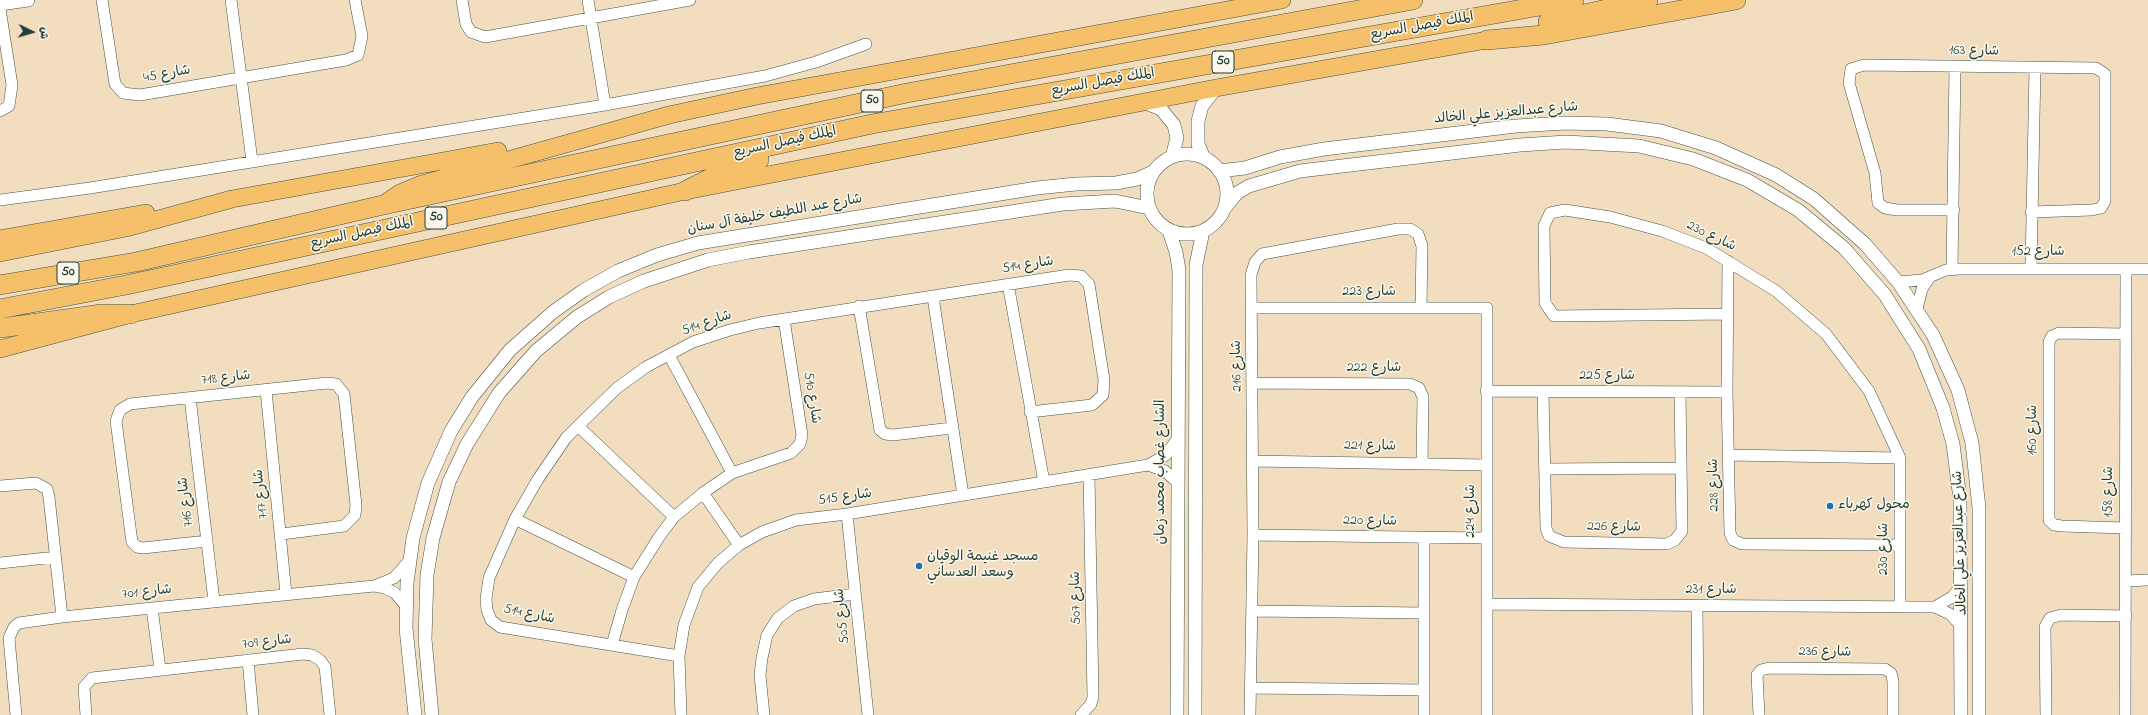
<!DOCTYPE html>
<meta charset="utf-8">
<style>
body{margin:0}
#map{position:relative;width:2148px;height:715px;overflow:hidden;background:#f2ddbe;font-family:"Indie Flower","Playpen Sans Arabic",sans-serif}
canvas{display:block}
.north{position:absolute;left:12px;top:12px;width:40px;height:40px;-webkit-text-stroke:3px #fbf7ec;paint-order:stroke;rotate:95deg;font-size:11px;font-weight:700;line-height:16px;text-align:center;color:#1f3d34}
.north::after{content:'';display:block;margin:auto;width:14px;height:18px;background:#1f3d34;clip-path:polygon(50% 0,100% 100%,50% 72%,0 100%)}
</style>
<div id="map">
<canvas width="2148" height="715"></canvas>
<div class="north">ش</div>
</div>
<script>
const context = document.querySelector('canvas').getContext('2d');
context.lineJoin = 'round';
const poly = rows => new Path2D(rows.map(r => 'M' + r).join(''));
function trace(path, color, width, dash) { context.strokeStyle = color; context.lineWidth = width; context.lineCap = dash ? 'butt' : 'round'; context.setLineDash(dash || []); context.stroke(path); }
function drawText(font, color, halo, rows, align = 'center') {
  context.font = font + ' "Indie Flower","Playpen Sans Arabic",sans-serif'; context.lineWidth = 3; context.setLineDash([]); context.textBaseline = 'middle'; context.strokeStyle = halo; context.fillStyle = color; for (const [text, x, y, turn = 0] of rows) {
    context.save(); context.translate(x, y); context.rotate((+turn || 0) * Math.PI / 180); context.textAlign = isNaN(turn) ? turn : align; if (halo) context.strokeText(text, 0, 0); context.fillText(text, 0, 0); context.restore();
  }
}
const minor = poly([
 [102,0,115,84,123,93,140,95,346,60,358,55,362,36,355,0],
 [231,0,252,161],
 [462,0,466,24,471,32,485,37,690,0],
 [588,0,605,105],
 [0,9,12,85,9,106,0,111],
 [0,200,90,188,605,105,765,76,816,62,866,44],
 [1954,210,1897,210,1885,208,1878,203,1875,173,1849,83,1851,69,1864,65,2096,68,2105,74,2105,201,2101,208,2092,210,2031,212],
 [1728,261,1727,392,1730,533,1733,540,1742,544,1900,545],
 [2031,268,2035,68],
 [1952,269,1955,67],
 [1898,282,1922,280,1946,270,1959,269,2148,269],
 [1008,284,1044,482],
 [933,297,963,495],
 [859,306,880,430,885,434,893,435,952,428],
 [1252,308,1487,308,1487,715],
 [1917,309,1922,289,1929,278],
 [1727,314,1554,316,1545,303,1544,226,1550,213,1565,210,1610,217,1662,231,1706,248,1776,291,1826,334,1869,391,1900,458,1900,607],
 [669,355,732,473],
 [1253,383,1410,384,1419,388,1423,397,1422,463],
 [266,390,286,594],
 [1486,391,1727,392],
 [1543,392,1546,528,1549,536,1564,542,1667,544,1675,540,1682,531,1680,392],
 [190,398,214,601],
 [578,426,674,517],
 [1729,455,1900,458],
 [1253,461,1487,465],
 [1148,465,1165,471,1178,483],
 [1545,469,1681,468],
 [0,486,36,483,47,489,49,497,62,617],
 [703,493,739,545],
 [847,514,868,715],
 [515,519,634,577],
 [2125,528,2062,526,2054,525,2049,520,2049,342,2052,336,2059,333,2126,334],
 [1253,535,1487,538],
 [207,541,143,548,137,547,132,542,116,421,120,410,130,404,327,383,336,384,344,394,356,505,355,515,344,526,282,534],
 [0,563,55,557],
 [2126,581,2148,580],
 [375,586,385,588,395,593,406,606],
 [1487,604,1935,607,1952,597,1961,586],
 [1697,606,1698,715],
 [1935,607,1950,614,1961,626],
 [152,608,160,669],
 [1252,611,1424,613],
 [612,645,622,610,634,577,659,537,674,517,703,493,732,473,791,453,800,444,802,435,784,319],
 [679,656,500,627,491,620,487,610,486,599,489,578,515,519,538,479,566,438,578,426,617,388,646,367,693,342,730,330,759,323,1069,275,1081,276,1089,284,1104,380,1103,395,1092,405,1030,412],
 [248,660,253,715],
 [1251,688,1424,690],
 [16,715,9,638,14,627,19,623,62,617,374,586,394,578,409,561],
 [86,715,84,687,92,678,303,654,312,655,320,660,325,667,330,715],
 [681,715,679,656,684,625,698,587,718,563,739,545,762,532,796,520,847,514,1148,465,1166,455,1178,438],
 [764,715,760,675,762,658,767,635,778,618,794,606,814,599,855,594],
 [1081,715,1091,704,1093,697,1089,475],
 [1250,715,1253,535,1251,275,1255,262,1262,254,1398,229,1410,229,1418,234,1422,246,1421,308],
 [1424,715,1424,538],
 [1759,715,1757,675,1761,670,1769,668,1885,669,1891,673,1893,681,1893,715],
 [2046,715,2045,627,2050,618,2061,615,2126,616],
 [2125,715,2126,269]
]);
const tertiary = poly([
 [0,4,28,0],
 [1143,102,1161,109,1174,125,1177,138,1172,157],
 '1147 194a40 40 0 1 1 80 0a40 40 0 1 1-80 0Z',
 [1204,158,1198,144,1198,121,1202,106,1216,88],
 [1219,171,1245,168,1280,157,1324,149,1516,126,1565,123,1607,124,1661,131,1716,148,1776,175,1814,199,1865,244,1898,282,1933,335,1958,390,1972,443,1979,508,1979,715],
 [1225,208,1237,193,1249,186,1300,171,1520,145,1566,142,1639,146,1693,159,1747,180,1798,210,1844,248,1885,295,1919,349,1943,408,1953,444,1960,499,1961,715],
 [1169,231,1176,252,1179,270,1177,715],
 [415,715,406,628,407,583,413,538,428,483,451,431,472,397,510,350,553,312,584,290,618,271,657,255,698,243,1037,188,1076,184,1116,183,1137,179,1153,172],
 [432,715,425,639,427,575,433,538,449,482,467,444,499,393,536,351,577,317,609,297,644,281,708,260,749,252,1063,204,1115,201,1149,208],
 [1195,715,1196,265,1203,231]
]);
const primary = poly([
 [387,202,400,193,419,185,669,115,757,96,1282,0],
 [0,239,146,213],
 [0,253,126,228,232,199,498,151],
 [0,349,131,314,685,191,1216,88,1487,40]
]);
const motorway = poly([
 [1548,22,1648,0],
 [1487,40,1544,35,1736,0],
 [685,191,723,172,759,160],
 [0,285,136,262,383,205,907,93,1413,0],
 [0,309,126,285,872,124,1574,0],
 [0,328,102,314,131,314]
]);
trace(minor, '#3f5549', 12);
trace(tertiary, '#3f5549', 14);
trace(primary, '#3f5549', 18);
trace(motorway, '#3f5549', 20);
trace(minor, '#fff', 11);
trace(tertiary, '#fff', 13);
trace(primary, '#f6c06b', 17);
trace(motorway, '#f6c06b', 19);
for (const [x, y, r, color] of [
 [1830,506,4,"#1f6fb2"],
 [919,566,4,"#1f6fb2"]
]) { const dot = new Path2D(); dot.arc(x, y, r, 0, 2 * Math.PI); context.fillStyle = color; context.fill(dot); trace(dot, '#fbf7ec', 1.5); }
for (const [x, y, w] of [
 [1223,62,22],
 [872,101,22],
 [436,218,22],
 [68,273,22]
]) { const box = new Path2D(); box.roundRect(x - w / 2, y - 11, w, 22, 3); context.fillStyle = '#fbf7ec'; context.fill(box); trace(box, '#1f3d34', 1); }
drawText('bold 13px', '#1f3d34', null, [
 ["50",1223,62],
 ["50",872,101],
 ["50",436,218],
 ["50",68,273]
]);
drawText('14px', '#1f3d34', '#fbf7ec', [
 ["الملك فيصل السريع",1422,27,-10],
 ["شارع 163",1974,52,1],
 ["شارع 45",167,75,-10],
 ["الملك فيصل السريع",1103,83,-10],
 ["شارع عبدالعزيز علي الخالد",1506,114,-5],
 ["الملك فيصل السريع",785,143,-12],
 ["شارع عبد اللطيف خليفة آل سنان",775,215,-10],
 ["الملك فيصل السريع",362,234,-12],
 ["شارع 230",1711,237,26],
 ["شارع 152",2038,253],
 ["شارع 514",1028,266,-9],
 ["شارع 223",1369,293],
 ["شارع 514",707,324,-19],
 ["شارع 216",1238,366,-91],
 ["شارع 222",1374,369],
 ["شارع 225",1607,377],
 ["شارع 718",226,379,-6],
 ["شارع 510",811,398,81],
 ["شارع 160",2034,430,-90],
 ["شارع 221",1370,447,1],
 ["الشارع غصاب محمد زمان",1162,472,-90],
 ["شارع 228",1715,485,-91],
 ["شارع 158",2110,492,-90],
 ["شارع 717",262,494,-96],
 ["شارع 515",845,498,-8],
 ["شارع 716",187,502,-97],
 ["شارع 224",1472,511,-90],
 ["شارع 220",1370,522,1],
 ["شارع 226",1614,528,1],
 ["شارع عبدالعزيز علي الخالد",1961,543,-92],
 ["شارع 230",1885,549,-90],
 ["شارع 231",1711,591],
 ["شارع 701",147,593,-6],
 ["شارع 507",1077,598,-91],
 ["شارع 514",529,615,12],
 ["شارع 505",843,616,-96],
 ["شارع 709",267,643,-6],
 ["شارع 236",1825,653,1]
]);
drawText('14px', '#1f3d34', '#fbf7ec', [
 ["محول كهرباء",1838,506],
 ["مسجد غنيمة الوقيان",927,558],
 ["وسعد العدساني",927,574]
], 'left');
</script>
